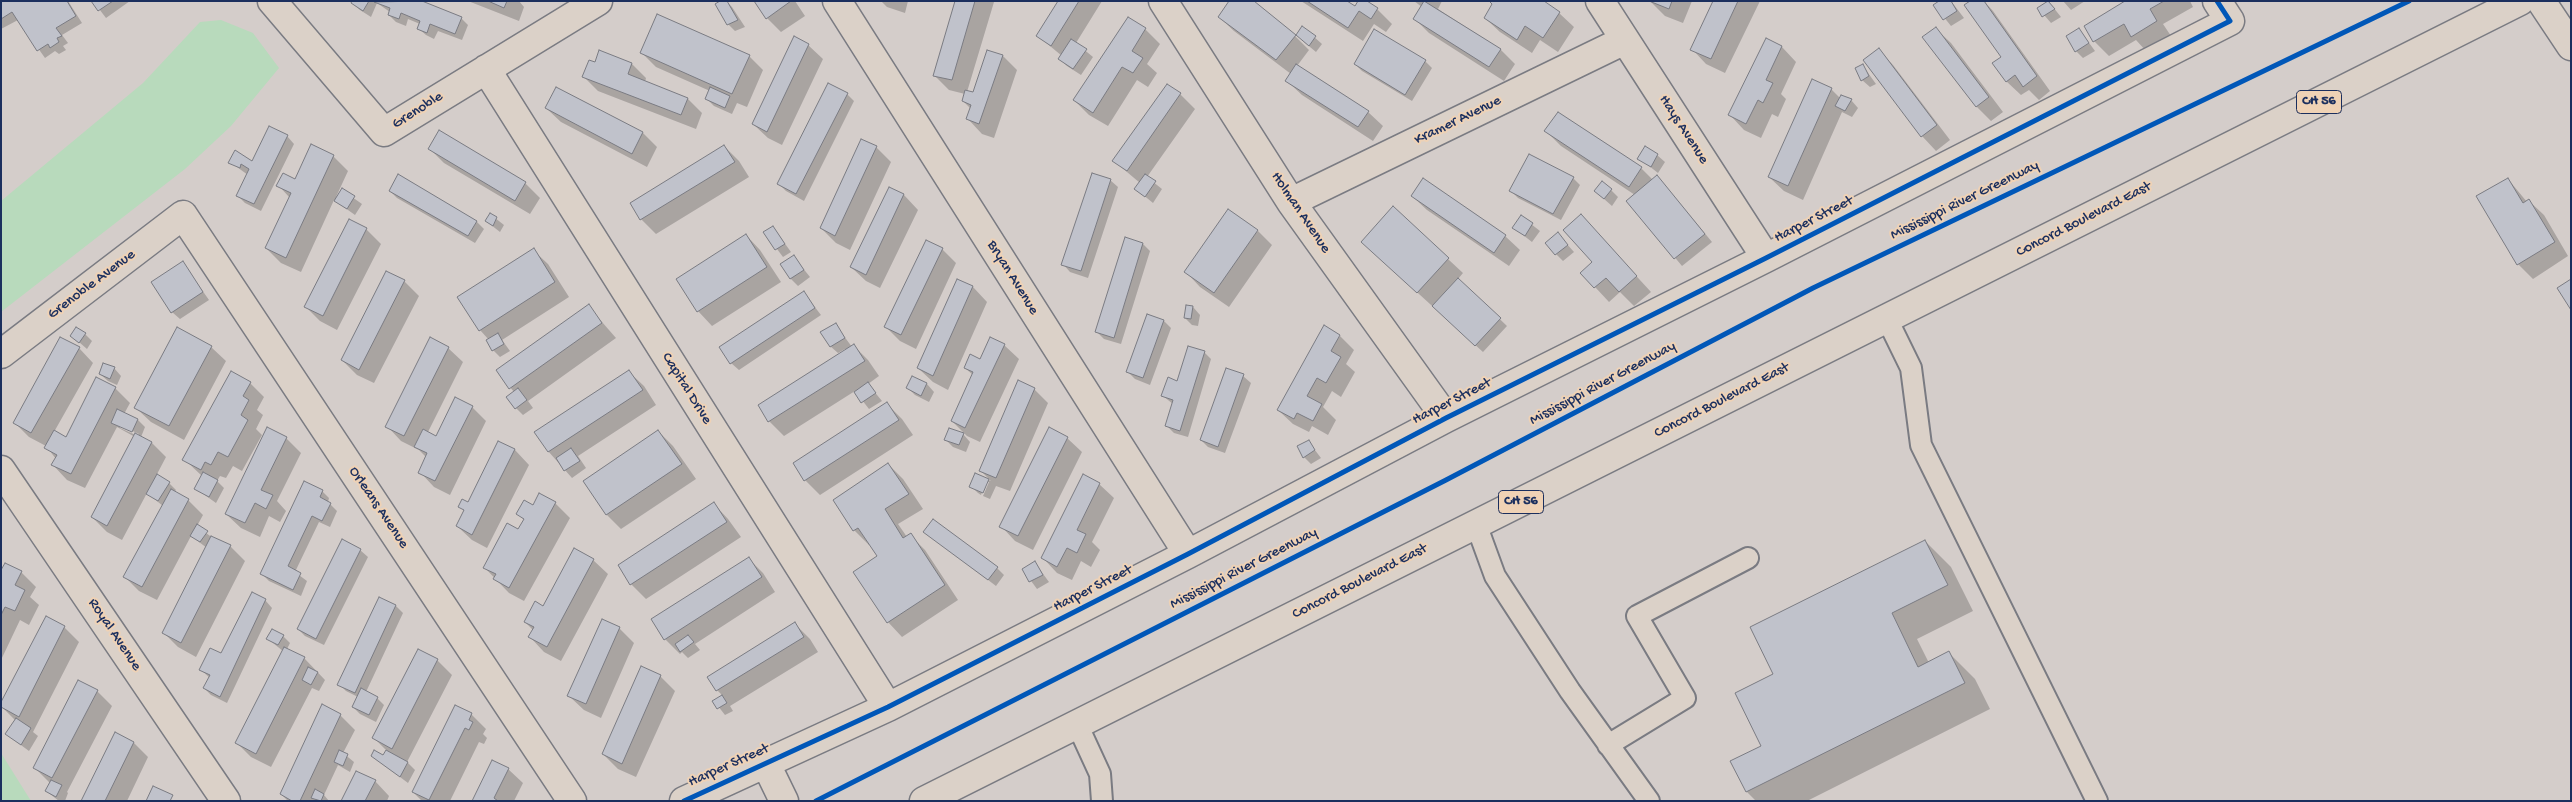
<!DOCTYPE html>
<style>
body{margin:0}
#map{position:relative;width:2572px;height:802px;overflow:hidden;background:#d4cdca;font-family:"Gochi Hand",sans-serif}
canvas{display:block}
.frame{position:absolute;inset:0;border:2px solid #1b2f5e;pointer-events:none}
</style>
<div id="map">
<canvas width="2572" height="802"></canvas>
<div class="frame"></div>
</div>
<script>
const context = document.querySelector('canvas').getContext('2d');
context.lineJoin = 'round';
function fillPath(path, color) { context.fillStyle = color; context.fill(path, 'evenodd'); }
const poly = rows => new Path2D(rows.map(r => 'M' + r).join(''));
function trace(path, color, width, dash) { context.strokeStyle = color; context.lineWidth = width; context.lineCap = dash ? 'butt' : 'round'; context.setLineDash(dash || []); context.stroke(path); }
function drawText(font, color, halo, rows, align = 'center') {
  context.font = font + ' "Gochi Hand",sans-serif'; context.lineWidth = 4; context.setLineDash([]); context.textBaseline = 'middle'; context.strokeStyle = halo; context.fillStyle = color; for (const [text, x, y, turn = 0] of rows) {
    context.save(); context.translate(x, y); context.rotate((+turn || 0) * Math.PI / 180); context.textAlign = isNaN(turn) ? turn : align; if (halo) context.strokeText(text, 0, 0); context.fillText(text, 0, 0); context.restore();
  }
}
fillPath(poly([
 [221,20,253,33,279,68,231,126,185,169,1,312,1,201,143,83,200,22],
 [1,753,31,801,1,801]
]), '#b8dabc');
fillPath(poly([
 [1,1,68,1,82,23,62,35,68,43,63,46,66,50,59,54,55,51,45,58,18,20,1,29],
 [93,1,130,1,106,18],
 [354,1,418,1,461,18,468,25,462,40,438,31,434,39,426,35,418,28,420,24,408,19,406,26,396,22,389,15,390,12,377,3,371,17,360,10,352,3],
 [468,1,519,1,524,7,519,21],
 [726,1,732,7,745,27,735,31,728,24],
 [756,1,795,1,805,16,781,32,767,18],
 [881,1,908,1,905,13,887,7],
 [956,1,994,2,967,92,974,94,1003,56,1017,70,994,138,982,134,968,119,971,109,963,101,965,94,949,90,934,75],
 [1060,1,1102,1,1076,43,1093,57,1081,75,1067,66,1060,59,1062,56,1038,36],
 [1301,1,1345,1,1355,8,1377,9,1392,24,1386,32,1374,24,1363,41],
 [1414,1,1442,1,1438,9,1500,49,1515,64,1504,81,1429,33,1415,19,1422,7],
 [1489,1,1541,1,1559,13,1574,27,1558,52,1540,40,1532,53,1500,32,1485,18,1493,5],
 [1692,1,1683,23,1665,16,1651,2],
 [1715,1,1760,1,1725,73,1706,64,1692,49],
 [1951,1,1964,18,1951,26,1935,6],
 [1984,1,1993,11,2050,91,2039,100,2029,90,2021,95,2006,81,2003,58],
 [2063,1,2085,1,2071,10],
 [2128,1,2190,1,2193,7,2163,24,2171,36,2146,51,2136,40,2109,56,2094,41],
 [2049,2,2061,17,2051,23,2039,9],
 [1219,17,1295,36,1309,50,1297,66,1368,112,1383,126,1373,141,1302,95,1287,81,1291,74,1234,31],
 [1128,18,1145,29,1160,44,1147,64,1157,73,1148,87,1137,80,1108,126,1089,115,1074,100],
 [1303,27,1322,44,1316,52,1304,42],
 [1936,29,1951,43,2003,112,1991,121,1977,107,1924,38],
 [2079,29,2095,51,2083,58,2076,51],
 [1766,40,1782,47,1796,62,1781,94,1786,99,1778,117,1772,114,1761,138,1744,130,1730,115],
 [808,45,823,59,782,145,768,138,753,124],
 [1879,50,1893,65,1950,140,1936,151,1922,136],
 [600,52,632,64,646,78,645,82,688,99,702,113,696,129,598,91,584,77,596,63],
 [641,52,749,56,763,70,747,107,737,103,732,114,714,106,707,99,710,91,656,67],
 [1425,61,1432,68,1412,101,1362,71,1355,64],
 [1863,66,1876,84,1870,87,1862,80],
 [1167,85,1180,94,1195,109,1147,177,1162,189,1153,203,1136,189,1140,183,1114,161],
 [557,88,643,133,657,147,647,167,561,122,546,108],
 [1831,89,1840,98,1841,96,1851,100,1858,108,1852,117,1842,112,1803,200,1784,191,1769,177],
 [847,94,854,101,804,201,786,191,779,184],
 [1558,113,1641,168,1653,180,1664,184,1712,242,1682,266,1628,201,1635,195,1561,146,1546,131],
 [287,136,294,144,261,211,245,203,238,196,248,175,230,162,253,163],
 [724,146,739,161,749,177,656,234,641,219,631,203],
 [876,147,891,162,850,250,836,243,821,228],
 [430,149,525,183,540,198,530,214,444,163],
 [1657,155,1665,162,1658,173,1639,158],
 [333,156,348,171,336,197,342,190,362,204,355,215,334,200,301,272,281,263,266,248,290,198,278,185,295,180],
 [399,176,477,222,484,229,475,243,397,198,390,191],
 [1573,178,1580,185,1561,220,1518,198,1510,190],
 [2508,179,2527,202,2529,201,2544,215,2568,256,2533,279,2518,264],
 [1110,180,1118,187,1088,278,1070,272,1063,264],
 [890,188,904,195,918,210,880,288,866,281,851,267],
 [1611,190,1618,197,1612,206,1595,191],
 [1412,196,1505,236,1520,250,1509,266,1427,210],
 [1393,208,1463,273,1458,279,1507,326,1483,352,1377,256],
 [490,214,504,225,500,232,486,221],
 [1522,217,1540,231,1532,242,1514,228],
 [773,227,791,252,783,257,765,233],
 [366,229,381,244,337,330,320,321,306,307],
 [1258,231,1272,245,1229,307,1200,287,1186,272],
 [1595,231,1651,292,1634,306,1620,292,1609,302,1582,273,1594,262],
 [1558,234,1574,252,1563,261,1556,254],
 [746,235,760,250,781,282,712,326,698,311],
 [1126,239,1143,244,1150,251,1121,344,1104,339,1097,332],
 [942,249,956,263,916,349,900,341,886,327],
 [533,250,548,264,569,297,502,340,510,351,500,357,493,350,489,340,480,330,459,298],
 [794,257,810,277,798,286,790,278],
 [183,263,209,300,180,319,172,312],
 [386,272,404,281,419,296,374,383,357,375,342,360],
 [958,281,973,287,987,302,948,390,933,382,918,368],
 [804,293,821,315,739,370,731,363],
 [588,306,616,338,528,401,533,408,523,415,516,408,514,392,497,371],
 [1193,307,1200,315,1198,326,1192,325,1185,318],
 [1164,321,1171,328,1150,385,1135,379,1128,372],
 [835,324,852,347,854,346,868,360,879,376,868,384,882,401,869,409,855,391,784,436,769,421,846,351,845,349,838,353,830,346],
 [85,334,92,341,87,349,72,336],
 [1340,336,1354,350,1346,364,1355,372,1341,397,1332,391,1323,407,1336,420,1328,435,1312,426,1309,432,1293,424,1278,410],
 [1004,345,1019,359,980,442,967,436,952,421,973,375,965,368],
 [211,347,226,361,184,440,151,422,136,408],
 [79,348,93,363,54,432,66,438,115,388,130,403,124,414,138,420,145,427,141,437,152,443,166,457,156,476,169,483,176,490,174,493,188,500,203,515,197,526,214,539,231,547,245,561,196,657,178,647,164,633,207,548,191,536,157,600,139,591,125,577,163,506,147,493,122,540,107,532,92,517,135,437,117,427,85,488,67,480,53,465,56,459,46,446,29,437,14,422],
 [120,425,139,434,138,436,120,428],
 [448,348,463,362,428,432,437,437,472,407,486,421,450,495,434,487,420,472,427,458,419,450,401,441,387,426],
 [1204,352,1211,359,1188,437,1174,433,1167,426,1173,404,1163,396],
 [114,368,121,376,117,385,108,381,100,374],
 [629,372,644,386,656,405,578,456,586,468,572,478,548,451],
 [1243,376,1251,383,1225,453,1208,447,1201,440],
 [912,378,927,384,934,392,929,402,915,395,908,388],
 [250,383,264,397,257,410,263,415,256,429,262,435,242,471,233,466,226,478,220,476,217,481,224,488,216,503,195,488,202,476,184,459],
 [1034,389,1048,403,1010,491,996,486,990,499,983,496,989,482,986,482,981,495,978,493,971,486,976,475,991,481,981,471],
 [887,404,902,419,913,435,820,495,805,480],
 [268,429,286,438,301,453,277,501,286,511,280,522,269,516,260,537,241,528,226,514],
 [658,431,673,446,696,479,621,529,607,515,584,481],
 [963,434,970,442,966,452,953,447,946,440],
 [1067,438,1082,452,1033,550,1015,541,1001,526],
 [1308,441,1321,458,1311,464,1304,457],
 [499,442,515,450,529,465,487,548,472,540,457,526,464,511,460,506,468,504],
 [888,464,903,479,923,509,898,524,907,537,910,535,925,550,958,600,902,637,888,622,879,556,870,544,869,545,854,530,834,500],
 [1099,484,1114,498,1092,542,1100,550,1091,567,1081,561,1072,580,1057,573,1043,558],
 [322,491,329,498,328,502,337,511,330,527,319,522,295,572,307,581,301,596,269,581,262,574],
 [555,503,570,518,524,601,509,593,484,567,518,531,525,521,518,514,533,507],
 [714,504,728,519,741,537,646,599,631,584],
 [925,532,997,568,1004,575,996,586],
 [342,541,360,550,368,557,324,645,305,636,298,629],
 [1925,541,1951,567,1973,611,1917,639,1929,663,1949,653,1975,679,1990,709,1807,801,1756,801,1747,792,1732,762,1763,746],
 [749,559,763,573,775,592,695,644,700,650,688,658,682,652,680,654,665,639],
 [593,560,608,574,561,661,544,652,530,637,534,631,525,622],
 [1035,563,1049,582,1037,589,1023,570],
 [21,572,36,587,30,597,39,605,29,625,20,620,1,660,1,573],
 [379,599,396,606,403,613,366,692,377,698,384,705,376,722,360,714,353,707,358,697,346,691,339,684],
 [265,600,272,608,227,703,211,695,204,688,210,678,201,670,222,655],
 [46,618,64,627,79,642,33,732,38,736,29,751,6,734,16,721,1,706],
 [795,624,810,639,818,652,730,706,733,711,725,715,714,701,723,696,717,690],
 [619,628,634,643,601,718,584,710,569,696],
 [283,636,290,643,287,649,305,659,325,680,319,691,312,688,271,767,251,757,237,743,283,651,268,639],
 [437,660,452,675,407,762,415,770,408,783,372,756,384,757,387,751,374,738],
 [642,668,660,676,675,691,636,777,618,769,603,754],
 [97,691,112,706,67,792,68,793,65,801,59,801,46,791,50,783,35,768],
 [471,714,486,729,483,734,487,738,484,744,479,742,450,801,422,801,413,792],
 [340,715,355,730,343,753,354,762,350,772,338,765,324,795,329,801,288,801,281,794],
 [116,734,134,743,148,757,127,801,83,801],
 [508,769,523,783,514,801,474,801],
 [375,781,389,796,387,801,342,801]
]), '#0003');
const building = poly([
 [1,1,67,1,76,16,56,28,62,36,57,38,59,42,50,48,48,44,37,51,12,12,1,19,1,1],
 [91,1,113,1,98,11,91,1],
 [352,1,369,1,363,11,351,3,352,1],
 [422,1,462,17,455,34,430,24,427,33,417,29,420,21,401,13,399,19,388,15,390,8,374,2,422,1],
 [488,1,507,1,504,8,488,1],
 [720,1,727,1,738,20,727,25,715,4,720,1],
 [754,1,791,1,766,19,754,1],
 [955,1,975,1,952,80,933,76,955,1],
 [1058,1,1079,1,1051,46,1036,36,1058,1],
 [1229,1,1254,1,1296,35,1276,60,1218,17,1229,1],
 [1307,1,1347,1,1355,6,1358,1,1367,1,1378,8,1371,19,1359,11,1348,28,1307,1],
 [1424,1,1501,49,1489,67,1413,19,1424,1],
 [1489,1,1544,1,1560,12,1543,38,1525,26,1517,40,1484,18,1492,4,1489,1],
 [1649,1,1672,1,1669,9,1649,1],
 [1713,1,1738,1,1711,59,1690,50,1713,1],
 [1939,1,1951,1,1957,11,1943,20,1933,5,1939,1],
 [1970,1,1984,1,2037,76,2023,87,2015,75,2006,82,1992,63,2001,57,1964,5,1970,1],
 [2048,1,2055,9,2042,17,2037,8,2048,1],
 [2125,1,2164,1,2150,9,2157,21,2131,37,2124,24,2093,42,2084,26,2125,1],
 [657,14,750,55,732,94,640,53,657,14],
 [1128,17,1146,28,1132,51,1143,58,1133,73,1122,67,1093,113,1073,100,1128,17],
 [1302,26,1316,36,1309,46,1296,35,1302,26],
 [1936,27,1989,97,1976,107,1922,37,1936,27],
 [2079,28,2089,43,2075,52,2066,36,2079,28],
 [1374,29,1426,60,1405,95,1354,64,1374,29],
 [794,36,809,44,767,132,752,124,794,36],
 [1766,38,1782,46,1766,80,1773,83,1763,103,1758,100,1746,124,1728,115,1766,38],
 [1071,39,1087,49,1073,69,1058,59,1071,39],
 [1879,48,1937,125,1921,137,1863,60,1879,48],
 [599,50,632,63,628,74,688,98,681,115,582,77,589,60,595,62,599,50],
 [987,50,1003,55,979,124,966,119,971,105,962,101,965,90,973,92,987,50],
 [1296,64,1369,111,1358,127,1285,81,1296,64],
 [1863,64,1869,76,1861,81,1855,68,1863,64],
 [1812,79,1832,88,1788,186,1768,177,1812,79],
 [828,83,848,93,796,194,777,184,828,83],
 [1167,84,1181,93,1127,171,1112,161,1167,84],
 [556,87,643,132,632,154,545,108,556,87],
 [710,87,730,96,725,108,705,99,710,87],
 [1841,95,1852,99,1845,111,1835,106,1841,95],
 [1558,112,1642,167,1629,187,1544,131,1558,112],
 [269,126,288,135,254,204,236,196,249,169,241,164,240,168,228,163,235,150,252,161,269,126],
 [439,130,526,182,515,201,428,149,439,130],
 [861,139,877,146,835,236,820,228,861,139],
 [311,144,334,155,286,258,265,248,291,193,276,186,283,173,295,179,311,144],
 [724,145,735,162,640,220,630,203,724,145],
 [1645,146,1658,154,1651,167,1637,159,1645,146],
 [1529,154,1574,177,1553,214,1509,191,1529,154],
 [1092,173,1111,179,1081,271,1061,265,1092,173],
 [398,174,477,221,468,236,389,191,398,174],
 [1145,174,1156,181,1145,197,1134,189,1145,174],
 [1657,175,1705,234,1674,259,1626,201,1657,175],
 [1423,178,1506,235,1494,253,1411,196,1423,178],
 [2508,178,2523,203,2529,199,2555,242,2517,265,2476,196,2508,178],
 [1602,181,1612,189,1604,199,1594,191,1602,181],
 [889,187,904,194,866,275,850,267,889,187],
 [342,188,355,196,347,209,334,201,342,188],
 [1393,206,1449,258,1417,293,1361,242,1393,206],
 [1228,209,1258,230,1214,293,1184,272,1228,209],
 [490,213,497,217,493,226,485,221,490,213],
 [1581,214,1637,276,1619,292,1606,278,1594,288,1580,273,1592,262,1563,230,1581,214],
 [1521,215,1533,223,1525,236,1512,228,1521,215],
 [349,219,367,228,323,316,304,307,349,219],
 [773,226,785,244,775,250,763,232,773,226],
 [1558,232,1568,245,1555,255,1545,243,1558,232],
 [746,234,767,267,697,312,676,279,746,234],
 [1125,237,1143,243,1114,338,1095,332,1125,237],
 [926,240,943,248,901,335,884,327,926,240],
 [534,248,555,282,479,331,457,297,534,248],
 [794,255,804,270,790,279,780,264,794,255],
 [183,261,203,292,171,313,151,282,183,261],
 [386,271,405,280,359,370,341,360,386,271],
 [1458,278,1501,318,1475,346,1432,306,1458,278],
 [957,279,973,286,933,376,917,368,957,279],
 [2571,279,2571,310,2557,288,2571,279],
 [804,291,815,308,730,364,719,347,804,291],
 [589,304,602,323,509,389,496,370,589,304],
 [1186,305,1193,306,1191,319,1184,318,1186,305],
 [1147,314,1164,320,1143,378,1126,372,1147,314],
 [836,323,845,338,830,347,820,332,836,323],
 [1324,325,1340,335,1331,351,1341,357,1326,383,1317,378,1307,396,1322,404,1313,421,1297,413,1294,419,1277,410,1324,325],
 [76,327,86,333,79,343,70,336,76,327],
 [177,327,212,346,169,426,134,408,177,327],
 [498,333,504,344,492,351,486,340,498,333],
 [60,337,80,347,31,433,13,423,60,337],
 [430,337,449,347,404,436,385,427,430,337],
 [990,337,1005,344,965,428,951,421,973,372,964,368,970,354,980,359,990,337],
 [854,344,865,361,768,422,758,405,854,344],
 [1188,346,1205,351,1180,431,1165,426,1173,400,1161,396,1168,377,1177,381,1188,346],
 [103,363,115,367,110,379,99,374,103,363],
 [1226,368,1244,374,1218,447,1200,440,1226,368],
 [629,370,643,390,548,452,534,432,629,370],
 [231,371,251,382,243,396,249,400,241,415,248,420,228,457,218,452,211,465,205,462,201,470,182,460,231,371],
 [912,376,927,383,921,396,906,388,912,376],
 [96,377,116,387,71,474,51,465,57,455,44,448,54,430,66,437,96,377],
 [1018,380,1035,388,996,478,979,471,1018,380],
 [868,382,876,393,861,403,854,392,868,382],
 [518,388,527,400,515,409,506,397,518,388],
 [455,397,473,406,435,481,418,473,427,453,414,447,423,429,436,436,455,397],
 [887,402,899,420,804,481,793,463,887,402],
 [117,409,138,419,132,432,111,423,117,409],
 [267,427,287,437,261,490,273,495,266,509,255,503,245,523,225,514,267,427],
 [1049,427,1068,437,1018,536,999,527,1049,427],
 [949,428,964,433,959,445,944,440,949,428],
 [658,430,682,464,606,515,583,481,658,430],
 [135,433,152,442,107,526,91,517,135,433],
 [1309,440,1315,450,1303,458,1297,446,1309,440],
 [498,441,515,449,472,535,456,526,464,510,458,507,462,499,468,502,498,441],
 [571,448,580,461,564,471,556,458,571,448],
 [888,463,909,494,885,509,903,538,911,533,945,585,887,623,853,572,877,556,858,528,853,531,833,500,888,463],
 [203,472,218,480,209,497,194,489,203,472],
 [975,473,989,479,983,493,969,487,975,473],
 [157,474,170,482,158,501,146,494,157,474],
 [1083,474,1100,483,1077,530,1086,534,1077,553,1067,548,1057,567,1041,558,1083,474],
 [304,481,323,490,320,497,331,503,322,521,312,516,288,566,301,573,293,590,260,574,304,481],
 [171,489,189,499,142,587,123,577,171,489],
 [539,493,556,502,509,588,493,579,496,574,483,568,507,523,518,529,524,519,516,514,524,500,533,505,539,493],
 [714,502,727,522,630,585,618,565,714,502],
 [933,519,998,567,988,580,923,532,933,519],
 [197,524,208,531,200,542,190,536,197,524],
 [211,536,231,545,181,643,162,633,211,536],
 [342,539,361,549,316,639,297,629,342,539],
 [1925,540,1948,585,1892,613,1918,667,1949,651,1965,683,1746,792,1730,761,1761,746,1735,693,1773,674,1750,627,1925,540],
 [574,548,594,559,547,647,528,637,534,627,524,622,535,601,543,606,574,548],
 [749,557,762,577,664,640,651,619,749,557],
 [1035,561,1043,575,1029,582,1022,569,1035,561],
 [5,563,22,571,15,585,25,590,15,611,5,607,1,615,1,570,5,563],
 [252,592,266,599,220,697,203,688,210,675,199,670,210,648,221,653,252,592],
 [379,597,396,605,355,693,337,685,379,597],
 [46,616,65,626,19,717,1,707,1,702,46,616],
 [602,619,620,627,586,704,567,696,602,619],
 [795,622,804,637,716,691,707,677,795,622],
 [272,629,284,635,278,645,266,639,272,629],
 [688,635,694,642,680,652,675,644,688,635],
 [284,647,305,657,256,754,235,743,284,647],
 [418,649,438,659,392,749,372,738,418,649],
 [641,666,661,675,622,764,602,754,641,666],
 [308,667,318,672,311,685,302,680,308,667],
 [78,680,98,690,52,778,33,768,78,680],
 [361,688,378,697,369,715,352,707,361,688],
 [722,695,727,703,717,709,712,701,722,695],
 [322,704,341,714,300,801,292,801,280,794,322,704],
 [455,705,472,713,469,720,473,722,469,730,465,728,429,800,412,792,455,705],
 [16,718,31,728,21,745,5,734,16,718],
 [115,732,134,742,105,801,81,801,115,732],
 [339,750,348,754,343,766,334,762,339,750],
 [374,750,383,755,386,750,408,762,400,777,371,756,374,750],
 [492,760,509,768,494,798,498,801,472,801,492,760],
 [356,771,376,780,365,801,341,801,356,771],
 [51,780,62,785,56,797,45,791,51,780],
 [153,786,173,795,170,801,146,801,153,786],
 [315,789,324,794,321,801,311,798,315,789]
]);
fillPath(building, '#c0c2cb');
trace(building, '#7a7b82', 1);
const service = poly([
 [1887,319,1911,368,1921,445,2097,801],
 [1476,524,1495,576,1570,691,1649,801],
 [1077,724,1100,774,1102,801],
 [1608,745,1685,698,1637,616,1748,558]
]);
const minor = poly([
 [272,1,384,132,598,1],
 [837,1,1188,554],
 [1163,1,1291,202,1446,418],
 [1600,1,1766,258],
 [2541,1,2571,46],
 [486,69,888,707],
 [1291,202,1625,40],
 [1,354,183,215,572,801],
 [1,470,226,801],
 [766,764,784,801],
 [684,801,888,707,1188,554,1446,418,1766,258,2230,21,2217,1]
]);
const primary = poly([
 [924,801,2520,1]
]);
trace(service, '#7a7b82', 24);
trace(minor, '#7a7b82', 31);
trace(primary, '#7a7b82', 31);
trace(service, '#dbd1c8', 20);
trace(minor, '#dbd1c8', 28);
trace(primary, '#dbd1c8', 28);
trace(poly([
 [684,801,888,707,1188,554,1446,418,1766,258,2230,21,2217,1],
 [816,801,1446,480,1813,288,2409,1]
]), '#0057b8', 5);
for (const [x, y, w] of [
 [2319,102,45],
 [1521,502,45]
]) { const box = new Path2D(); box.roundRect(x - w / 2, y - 11.5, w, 23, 4); context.fillStyle = '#efd2b5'; context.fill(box); trace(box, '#1b2f5e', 1); }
drawText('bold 14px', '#1b2f5e', null, [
 ["CH 56",2319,102],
 ["CH 56",1521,502]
]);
drawText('15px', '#1b2f5e', '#efd2b5', [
 ["Grenoble",418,111,-32],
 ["Kramer Avenue",1458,121,-26],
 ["Hays Avenue",1683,130,57],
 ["Mississippi River Greenway",1965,201,-26],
 ["Holman Avenue",1300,213,56],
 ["Harper Street",1814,220,-27],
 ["Concord Boulevard East",2084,220,-27],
 ["Bryan Avenue",1012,278,58],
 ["Grenoble Avenue",92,285,-37],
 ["Mississippi River Greenway",1603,384,-28],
 ["Capital Drive",686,389,58],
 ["Concord Boulevard East",1722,401,-27],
 ["Harper Street",1452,402,-27],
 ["Orleans Avenue",378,508,56],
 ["Mississippi River Greenway",1244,569,-27],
 ["Concord Boulevard East",1360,582,-27],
 ["Harper Street",1093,589,-27],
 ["Royal Avenue",114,635,56],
 ["Harper Street",729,766,-24]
]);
</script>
